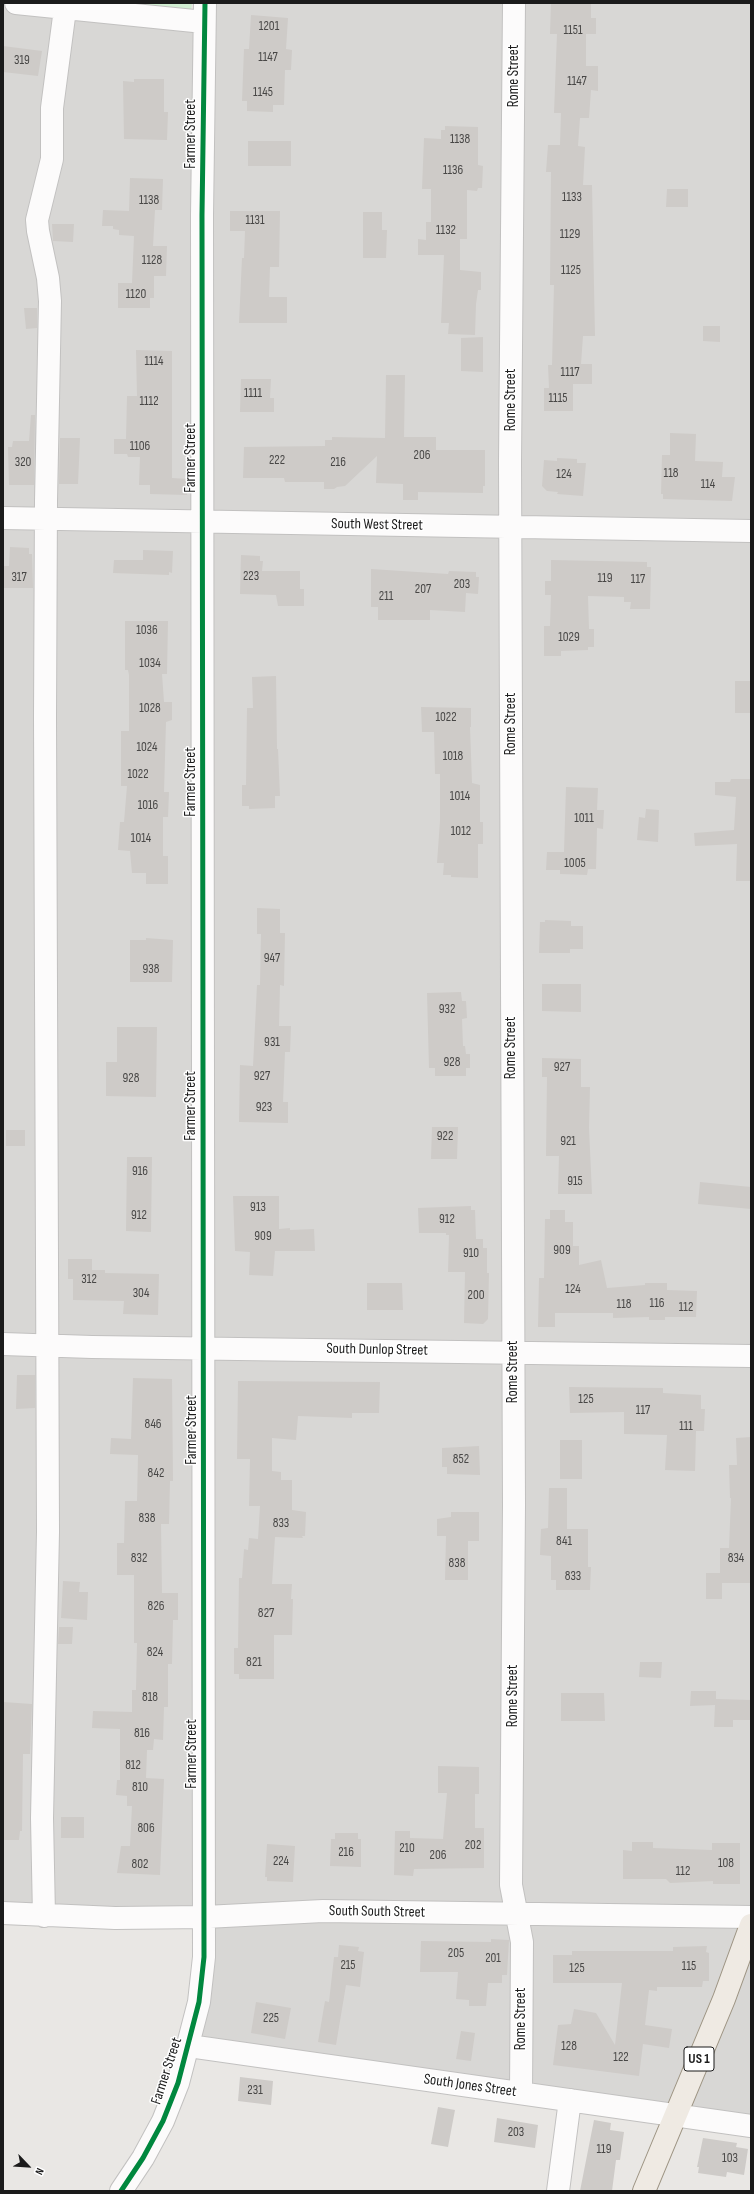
<!DOCTYPE html>
<style>
body{margin:0}
#map{position:relative;width:754px;height:2194px;overflow:hidden;background:#e9e7e4;font-family:"Sofia Sans Condensed",sans-serif}
canvas{display:block}
.frame{position:absolute;inset:0;border:4px solid #1b1b1b;pointer-events:none}
.north{position:absolute;left:8px;top:2146px;width:40px;height:40px;-webkit-text-stroke:3px #fff;paint-order:stroke;rotate:115deg;font-size:11px;font-weight:700;line-height:16px;text-align:center;color:#1b1b1b}
.north::after{content:'';display:block;margin:auto;width:14px;height:18px;background:#1b1b1b;clip-path:polygon(50% 0,100% 100%,50% 72%,0 100%)}
</style>
<div id="map">
<canvas width="754" height="2194"></canvas>
<div class="frame"></div>
<div class="north">N</div>
</div>
<script>
const context = document.querySelector('canvas').getContext('2d');
context.lineJoin = 'round';
function fillPath(path, color) { context.fillStyle = color; context.fill(path, 'evenodd'); }
const poly = rows => new Path2D(rows.map(r => 'M' + r).join(''));
function trace(path, color, width, dash) { context.strokeStyle = color; context.lineWidth = width; context.lineCap = dash ? 'butt' : 'round'; context.setLineDash(dash || []); context.stroke(path); }
function drawText(font, color, halo, rows, align = 'center') {
  context.font = font + ' "Sofia Sans Condensed",sans-serif'; context.lineWidth = 3; context.setLineDash([]); context.textBaseline = 'middle'; context.strokeStyle = halo; context.fillStyle = color; for (const [text, x, y, turn = 0] of rows) {
    context.save(); context.translate(x, y); context.rotate((+turn || 0) * Math.PI / 180); context.textAlign = isNaN(turn) ? turn : align; if (halo) context.strokeText(text, 0, 0); context.fillText(text, 0, 0); context.restore();
  }
}
fillPath(poly([
 [3,3,31,3,204,22,205,3,751,3,751,2127,189,2046,205,1917,3,1904]
]), '#d8d7d5');
fillPath(poly([
 [100,3,192,3,191,10]
]), '#d2eed2');
fillPath(poly([
 [551,3,591,3,591,18,596,18,596,34,586,34,586,66,598,66,598,91,591,90,589,118,580,118,578,146,585,147,583,185,592,185,595,336,583,336,581,364,592,364,592,384,573,384,573,411,544,411,544,388,549,388,548,365,552,365,554,285,550,285,551,172,546,172,548,145,560,145,561,113,554,113,557,34,550,34],
 [251,15,288,18,286,49,292,50,291,70,285,70,284,105,273,105,273,112,247,111,247,101,242,101,244,49,249,49],
 [3,46,42,51,38,76,3,72],
 [134,79,164,79,164,112,168,112,167,140,124,139,123,81,134,82],
 [445,126,478,127,478,165,483,166,482,188,478,188,477,191,467,190,467,239,460,239,460,270,481,272,481,290,478,290,476,304,475,335,448,334,449,323,441,323,444,255,418,255,418,239,426,240,426,222,431,222,431,189,422,189,424,138,441,139,441,130,445,130],
 [248,141,291,141,291,166,248,166],
 [130,178,163,179,162,210,155,210,153,246,167,246,166,276,154,276,154,298,150,298,150,308,118,308,118,283,132,283,134,236,119,235,119,230,113,229,113,226,102,226,103,210,129,211],
 [667,189,688,189,688,207,666,207],
 [230,211,280,211,279,267,270,267,269,297,287,297,287,323,239,323,242,258,244,258,245,231,230,231],
 [363,212,382,212,382,230,387,230,386,258,363,258],
 [52,224,74,224,73,242,53,241],
 [24,308,37,308,37,328,26,329],
 [703,326,720,326,720,342,703,341],
 [483,337,483,372,461,371,461,338],
 [136,350,172,351,172,478,188,479,187,495,150,494,150,485,139,485,140,457,128,457,127,454,114,454,114,439,126,439,127,396,137,396],
 [386,375,405,375,404,437,436,437,436,450,485,450,485,486,483,486,483,493,418,492,418,500,403,500,403,484,376,483,377,456,345,486,337,487,334,489,324,489,324,482,285,482,284,478,243,478,244,447,325,446,325,440,332,440,332,437,385,438],
 [241,379,271,379,270,398,274,398,274,412,240,412],
 [31,415,35,415,34,485,9,485,8,447,12,447,13,441,29,441],
 [670,433,696,434,695,461,723,462,722,477,735,477,732,501,663,499,663,494,661,494,662,455,670,455],
 [60,438,80,438,78,484,59,484],
 [557,458,577,459,577,463,586,463,583,496,557,494,558,492,547,491,542,486,544,460,557,461],
 [10,547,29,548,29,554,32,554,33,588,3,588,4,566,9,566],
 [143,550,173,551,172,573,169,572,169,575,113,573,114,560,143,560],
 [241,555,260,556,260,561,263,561,262,571,300,571,300,589,304,589,304,606,278,606,276,595,240,594],
 [551,560,647,562,647,567,651,567,650,609,630,609,631,602,624,602,624,597,588,596,589,629,594,629,594,647,588,647,588,650,561,651,561,656,544,656,544,626,550,626,551,595,545,595,545,581,551,581],
 [371,569,448,574,449,571,476,572,476,577,479,577,478,594,466,593,465,612,430,610,430,620,378,620,378,607,371,607],
 [125,621,168,621,167,674,162,674,164,702,172,702,172,720,166,722,164,792,169,792,168,817,163,817,163,856,168,856,168,884,146,884,146,873,132,873,130,851,118,850,120,822,124,822,127,786,121,786,121,731,129,731,129,675,128,670,125,670],
 [276,676,277,749,278,749,280,796,275,796,275,808,249,809,249,806,242,806,242,785,246,785,247,708,253,708,252,677],
 [735,681,751,681,751,713,735,713],
 [421,707,471,708,471,727,470,727,472,783,480,785,480,822,483,822,483,844,478,844,478,878,451,877,451,875,443,875,444,863,437,863,440,821,440,774,435,774,434,732,422,732],
 [731,779,751,779,751,881,736,881,737,844,695,846,694,833,734,830,736,797,715,795,715,782,730,782],
 [566,787,598,788,597,810,604,810,603,829,597,828,596,869,588,869,587,875,560,874,560,870,546,870,547,852,564,852],
 [646,809,659,810,658,842,637,840,639,817,645,818],
 [257,908,280,909,280,933,285,933,284,986,280,985,279,1026,291,1026,290,1052,285,1052,283,1102,288,1102,288,1123,239,1122,240,1065,253,1066,257,985,260,985,261,934,257,934],
 [545,920,571,921,571,926,583,926,583,949,570,949,570,953,539,953,540,922,545,922],
 [146,938,173,940,172,982,130,982,130,940,146,940],
 [542,984,581,984,581,1012,542,1011],
 [461,992,462,1001,466,1001,467,1018,462,1019,463,1046,465,1046,466,1054,470,1054,470,1068,466,1068,466,1076,435,1076,435,1068,429,1068,427,993],
 [117,1027,157,1027,156,1097,106,1096,106,1062,117,1062],
 [542,1058,581,1059,581,1087,590,1087,589,1128,592,1194,558,1194,559,1156,546,1156,547,1077,542,1077],
 [432,1127,458,1127,457,1159,431,1159],
 [6,1130,25,1130,25,1146,6,1146],
 [127,1157,152,1157,151,1232,126,1231],
 [700,1182,751,1187,751,1209,698,1204],
 [233,1196,279,1196,279,1229,290,1228,290,1230,314,1229,315,1251,275,1251,273,1276,249,1275,250,1252,235,1251],
 [471,1206,471,1210,475,1210,476,1239,483,1239,483,1248,487,1248,487,1273,489,1273,488,1319,483,1324,464,1323,465,1272,448,1272,449,1235,446,1235,446,1233,419,1233,418,1208],
 [550,1210,565,1210,565,1222,573,1222,573,1246,579,1246,579,1265,601,1260,607,1288,645,1285,645,1283,667,1283,667,1290,697,1291,696,1317,665,1317,665,1320,649,1320,649,1317,613,1318,613,1313,555,1313,555,1327,538,1327,539,1278,544,1278,545,1219,550,1219],
 [68,1259,92,1259,92,1270,105,1270,105,1273,159,1274,158,1315,123,1314,124,1301,73,1300,73,1279,68,1279],
 [367,1283,402,1283,403,1310,367,1310],
 [17,1375,35,1375,35,1408,16,1409],
 [133,1378,172,1379,173,1481,170,1481,169,1524,161,1524,162,1593,178,1593,178,1620,173,1620,172,1664,168,1664,168,1707,164,1707,163,1740,154,1739,153,1750,147,1750,146,1778,164,1779,160,1875,117,1873,121,1846,130,1846,132,1806,127,1806,127,1796,116,1795,117,1780,120,1780,120,1729,92,1728,93,1711,132,1712,132,1690,136,1690,137,1643,134,1643,134,1575,117,1575,117,1543,124,1543,125,1501,137,1501,138,1455,110,1454,111,1438,131,1439],
 [238,1381,380,1382,379,1413,352,1413,352,1418,298,1416,296,1440,272,1438,272,1471,281,1472,281,1480,292,1480,292,1510,306,1512,305,1536,302,1536,303,1538,275,1537,272,1584,292,1584,291,1599,293,1599,292,1635,274,1635,274,1679,239,1679,239,1674,234,1674,234,1648,238,1648,239,1578,242,1578,244,1549,248,1550,249,1538,258,1539,260,1506,249,1506,250,1459,237,1459],
 [569,1387,663,1388,663,1393,701,1395,701,1409,705,1409,704,1431,696,1431,695,1471,665,1470,667,1435,624,1434,624,1412,570,1413],
 [751,1437,751,1583,722,1583,722,1599,706,1599,706,1573,720,1573,720,1548,729,1548,731,1498,730,1498,729,1465,737,1465,736,1438],
 [560,1440,582,1440,582,1479,560,1479],
 [479,1446,480,1475,447,1474,447,1467,442,1467,442,1448],
 [549,1488,567,1488,567,1529,588,1529,588,1567,591,1567,590,1590,556,1590,556,1580,551,1580,551,1556,540,1555,541,1529,548,1528],
 [451,1512,479,1512,479,1541,468,1541,468,1580,445,1580,446,1536,437,1536,437,1519,451,1517],
 [63,1581,80,1582,79,1592,88,1592,87,1620,61,1618],
 [59,1627,73,1627,72,1644,58,1644],
 [640,1662,662,1662,661,1678,639,1677],
 [691,1691,716,1691,716,1699,751,1700,751,1720,733,1720,733,1727,714,1727,715,1705,690,1706],
 [561,1693,604,1693,605,1721,561,1721],
 [3,1702,32,1704,30,1754,23,1754,22,1831,20,1831,19,1840,3,1840],
 [438,1766,479,1767,479,1794,475,1794,475,1828,484,1828,484,1868,414,1869,413,1876,394,1875,395,1831,410,1831,410,1838,443,1839,447,1793,438,1793],
 [61,1817,84,1817,84,1838,61,1838],
 [335,1833,358,1833,358,1839,361,1839,361,1867,330,1866,331,1839,335,1839],
 [632,1842,653,1842,653,1848,712,1850,712,1843,740,1843,740,1884,713,1884,713,1881,670,1883,666,1879,623,1879,623,1850,632,1851],
 [267,1844,295,1846,293,1882,267,1881,267,1877,265,1877],
 [491,1939,509,1940,507,1975,502,1975,502,1983,488,1983,486,2006,469,2006,469,2000,456,1999,458,1972,420,1972,421,1941,491,1942],
 [339,1945,359,1947,358,1951,364,1952,360,1987,346,1985,336,2045,318,2042,325,2001,329,2002,334,1957,338,1957],
 [707,1946,706,1952,709,1953,709,1981,703,1981,702,1987,657,1987,657,1991,649,1990,645,2025,672,2029,669,2048,643,2044,639,2076,553,2065,558,2025,571,2024,574,2009,596,2013,615,2045,622,1983,553,1983,553,1955,572,1955,572,1951,673,1951,673,1947],
 [256,2002,291,2008,285,2039,251,2033],
 [461,2031,475,2033,471,2061,456,2059],
 [240,2077,273,2081,271,2105,238,2101],
 [438,2107,455,2110,448,2147,431,2144],
 [497,2118,538,2125,535,2148,494,2142],
 [594,2120,611,2123,610,2130,624,2132,620,2160,616,2160,612,2191,580,2191],
 [703,2138,737,2143,736,2147,748,2149,744,2175,727,2172,726,2177,698,2173,699,2167,697,2167]
]), '#cecbc8');
const minor = poly([
 [16,3,204,22],
 [514,3,510,462,514,1505,511,1885,522,1942,521,2093],
 [3,518,751,531],
 [3,1344,92,1347,751,1356],
 [3,1913,115,1918,205,1917,323,1911,751,1917],
 [44,1916,42,1818,48,1532,45,717,46,501,50,301,48,278,38,231,37,220,52,159,52,108,65,9],
 [189,2046,751,2126],
 [121,2191,143,2158,163,2121,178,2083,199,2002,204,1957,202,215,205,3],
 [558,2191,570,2100]
]);
const major = poly([
 [644,2191,724,1999,751,1925]
]);
trace(minor, '#c2c1c0', 24);
trace(major, '#9d9483', 24);
trace(minor, '#fcfbfb', 22);
trace(major, '#efeae3', 22);
trace(poly([
 [121,2191,143,2158,163,2121,178,2083,199,2002,204,1957,202,215,205,3]
]), '#00873e', 5);
drawText('13px', '#484746', null, [
 ["1201",269,27],
 ["1151",573,31],
 ["1147",268,58],
 ["319",22,61],
 ["1147",577,82],
 ["1145",263,93],
 ["1138",460,140],
 ["1136",453,171],
 ["1133",572,198],
 ["1138",149,201],
 ["1131",255,221],
 ["1132",446,231],
 ["1129",570,235],
 ["1128",152,261],
 ["1125",571,271],
 ["1120",136,295],
 ["1114",154,362],
 ["1117",570,373],
 ["1111",253,394],
 ["1115",558,399],
 ["1112",149,402],
 ["1106",140,447],
 ["206",422,456],
 ["222",277,461],
 ["320",23,463],
 ["216",338,463],
 ["118",671,474],
 ["124",564,475],
 ["114",708,485],
 ["223",251,577],
 ["317",19,578],
 ["119",605,579],
 ["117",638,580],
 ["203",462,585],
 ["207",423,590],
 ["211",386,597],
 ["1036",147,631],
 ["1029",569,638],
 ["1034",150,664],
 ["1028",150,709],
 ["1022",446,718],
 ["1024",147,748],
 ["1018",453,757],
 ["1022",138,775],
 ["1014",460,797],
 ["1016",148,806],
 ["1011",584,819],
 ["1012",461,832],
 ["1014",141,839],
 ["1005",575,864],
 ["947",272,959],
 ["938",151,970],
 ["932",447,1010],
 ["931",272,1043],
 ["928",452,1063],
 ["927",562,1068],
 ["927",262,1077],
 ["928",131,1079],
 ["923",264,1108],
 ["922",445,1137],
 ["921",568,1142],
 ["916",140,1172],
 ["915",575,1182],
 ["913",258,1208],
 ["912",139,1216],
 ["912",447,1220],
 ["909",263,1237],
 ["909",562,1251],
 ["910",471,1254],
 ["312",89,1280],
 ["124",573,1290],
 ["304",141,1294],
 ["200",476,1296],
 ["116",657,1304],
 ["118",624,1305],
 ["112",686,1308],
 ["125",586,1400],
 ["117",643,1411],
 ["846",153,1425],
 ["111",686,1427],
 ["852",461,1460],
 ["842",156,1474],
 ["838",147,1519],
 ["833",281,1524],
 ["841",564,1542],
 ["832",139,1559],
 ["834",736,1559],
 ["838",457,1564],
 ["833",573,1577],
 ["826",156,1607],
 ["827",266,1614],
 ["824",155,1653],
 ["821",254,1663],
 ["818",150,1698],
 ["816",142,1734],
 ["812",133,1766],
 ["810",140,1788],
 ["806",146,1829],
 ["202",473,1846],
 ["210",407,1849],
 ["216",346,1853],
 ["206",438,1856],
 ["224",281,1862],
 ["108",726,1864],
 ["802",140,1865],
 ["112",683,1872],
 ["205",456,1954],
 ["201",493,1959],
 ["215",348,1966],
 ["115",689,1967],
 ["125",577,1969],
 ["225",271,2019],
 ["128",569,2047],
 ["122",621,2058],
 ["231",255,2091],
 ["203",516,2133],
 ["119",604,2150],
 ["103",730,2159]
]);
for (const [x, y, w] of [
 [699,2059,30]
]) { const box = new Path2D(); box.roundRect(x - w / 2, y - 12, w, 24, 3); context.fillStyle = '#fff'; context.fill(box); trace(box, '#1b1b1b', 1); }
drawText('bold 14px', '#1b1b1b', null, [
 ["US 1",699,2059]
]);
drawText('15px', '#1b1b1b', '#fff', [
 ["Rome Street",514,76,-90],
 ["Farmer Street",191,134,-90],
 ["Rome Street",511,400,-90],
 ["Farmer Street",191,458,-90],
 ["South West Street",377,525,1],
 ["Rome Street",511,724,-90],
 ["Farmer Street",191,782,-90],
 ["Rome Street",511,1048,-90],
 ["Farmer Street",191,1106,-90],
 ["South Dunlop Street",377,1350,1],
 ["Rome Street",513,1372,-90],
 ["Farmer Street",192,1430,-90],
 ["Rome Street",513,1696,-90],
 ["Farmer Street",192,1754,-90],
 ["South South Street",377,1912,1],
 ["Rome Street",521,2019,-90],
 ["Farmer Street",167,2071,-72],
 ["South Jones Street",470,2086,8]
]);
</script>
